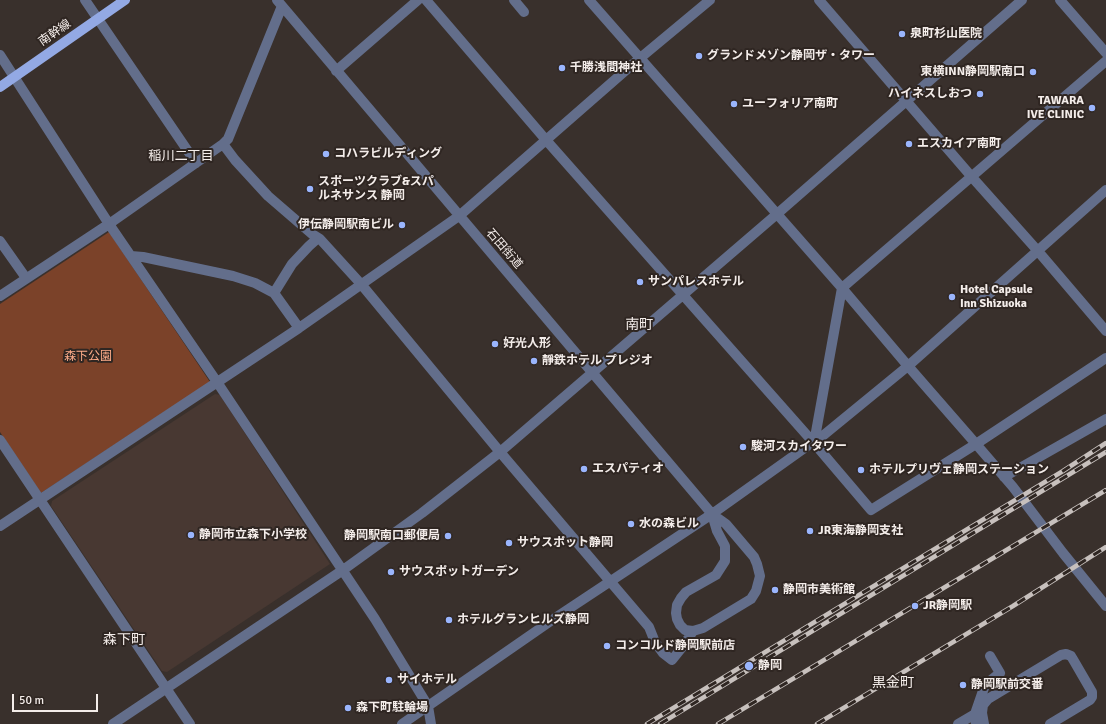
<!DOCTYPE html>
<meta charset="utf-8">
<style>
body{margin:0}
#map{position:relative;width:1106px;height:724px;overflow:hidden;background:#39302c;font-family:Signika,sans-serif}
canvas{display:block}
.scale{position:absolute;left:12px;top:694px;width:86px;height:18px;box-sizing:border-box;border:2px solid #f4edea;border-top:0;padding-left:5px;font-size:12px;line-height:14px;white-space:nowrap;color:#f4edea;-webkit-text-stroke:3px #2f2622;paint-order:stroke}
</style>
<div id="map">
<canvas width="1106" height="724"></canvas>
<div class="scale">50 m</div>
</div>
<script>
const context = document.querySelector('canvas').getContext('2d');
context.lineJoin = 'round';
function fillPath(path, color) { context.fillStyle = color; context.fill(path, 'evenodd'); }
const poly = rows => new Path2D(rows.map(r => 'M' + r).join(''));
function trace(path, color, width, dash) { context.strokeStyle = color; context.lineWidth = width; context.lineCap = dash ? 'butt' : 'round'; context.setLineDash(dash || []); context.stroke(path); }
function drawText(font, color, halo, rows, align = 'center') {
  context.font = font + ' Signika,"Noto Sans JP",sans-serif'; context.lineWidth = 4; context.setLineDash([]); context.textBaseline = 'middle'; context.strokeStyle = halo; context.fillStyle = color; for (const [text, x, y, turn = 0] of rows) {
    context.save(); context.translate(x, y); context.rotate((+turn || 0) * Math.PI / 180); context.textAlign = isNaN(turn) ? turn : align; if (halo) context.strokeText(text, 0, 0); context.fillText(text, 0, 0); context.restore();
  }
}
fillPath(poly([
 [215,394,220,395,330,564,167,672,162,671,51,506,52,501]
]), '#483832');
fillPath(poly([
 [109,232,210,382,41,493,0,432,0,304]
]), '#7b4229');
trace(poly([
 [85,0,196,163],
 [277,0,712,514,726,524,754,557,757,564,760,576,756,591,751,599,703,628,693,631,685,630,680,625,677,619,676,613,677,605,681,598,686,592,716,575,725,561,725,546,717,531,712,514],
 [426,0,546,140,813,442],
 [514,0,524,12],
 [589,0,842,288,908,366,976,444,1013,487,1063,553,1106,606],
 [819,0,971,176,1037,250,1106,331],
 [1060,0,1106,53],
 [0,55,109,224,223,144,228,139,282,6],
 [336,71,418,0],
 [223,144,235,160,268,196,312,234,320,239,361,284,500,452,649,627,655,642,663,653,672,660,684,645,693,631],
 [1106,190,908,366,814,443,871,510,976,444,1106,358],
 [0,241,26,278],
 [131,256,143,257,233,276,255,283,274,293,299,328],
 [274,293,292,264,309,246,318,238],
 [0,296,109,224,217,382,375,619,428,706,431,724],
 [0,440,190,724],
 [1004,477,1106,419],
 [0,526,299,328,459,216,633,64,710,0],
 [113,724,343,570,422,513,500,452,777,214,1022,0],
 [402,724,558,616,712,514,813,442,814,443,842,288,1106,61],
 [958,724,975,714],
 [976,724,975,714,985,685,1000,673,990,656],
 [984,724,982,713,983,705,988,699,1061,655,1066,654,1071,656,1074,661,1092,692,1092,697,1090,700,1050,724]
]), '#636e8b', 10);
trace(poly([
 [0,87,125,0]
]), '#93a9e4', 10);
const rail = poly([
 [647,724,1063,471,1106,443],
 [660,724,1106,452],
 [718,724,1106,490],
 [817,724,1013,606,1106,547]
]);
trace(rail, '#c7c0bd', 4.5);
trace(rail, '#2f2622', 3, [9]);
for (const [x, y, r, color] of [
 [902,34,4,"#9ab5fd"],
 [699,56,4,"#9ab5fd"],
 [562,68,4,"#9ab5fd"],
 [1033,72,4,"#9ab5fd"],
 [980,94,4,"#9ab5fd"],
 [734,104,4,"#9ab5fd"],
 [1092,108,4,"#9ab5fd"],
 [909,144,4,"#9ab5fd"],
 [326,154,4,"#9ab5fd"],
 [310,189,4,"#9ab5fd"],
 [402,225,4,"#9ab5fd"],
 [640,282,4,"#9ab5fd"],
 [952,297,4,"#9ab5fd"],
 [495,344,4,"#9ab5fd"],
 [534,361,4,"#9ab5fd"],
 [743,447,4,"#9ab5fd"],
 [584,469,4,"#9ab5fd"],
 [861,470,4,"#9ab5fd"],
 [631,524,4,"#9ab5fd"],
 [810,531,4,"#9ab5fd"],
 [191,535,4,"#9ab5fd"],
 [448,536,4,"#9ab5fd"],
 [509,543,4,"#9ab5fd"],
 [391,572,4,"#9ab5fd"],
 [775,590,4,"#9ab5fd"],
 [915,606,4,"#9ab5fd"],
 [449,620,4,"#9ab5fd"],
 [607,646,4,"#9ab5fd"],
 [749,666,5,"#9ab5fd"],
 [389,680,4,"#9ab5fd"],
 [963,685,4,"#9ab5fd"],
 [348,708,4,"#9ab5fd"]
]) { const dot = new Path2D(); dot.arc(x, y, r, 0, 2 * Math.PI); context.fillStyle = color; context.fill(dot); trace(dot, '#2f2622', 1.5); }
drawText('12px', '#f4edea', '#2f2622', [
 ["南幹線",55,33,-35],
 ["石田街道",504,249,49]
]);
drawText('bold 12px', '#f4edea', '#2f2622', [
 ["泉町杉山医院",910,34],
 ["グランドメゾン静岡ザ・タワー",707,56],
 ["千勝浅間神社",570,68],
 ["東横INN静岡駅南口",1025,72,"right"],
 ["ハイネスしおつ",972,94,"right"],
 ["TAWARA",1084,101,"right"],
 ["IVE CLINIC",1084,115,"right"],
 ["ユーフォリア南町",742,104],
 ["エスカイア南町",917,144],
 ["コハラビルディング",334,154],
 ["スポーツクラブ&スパ",318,182],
 ["ルネサンス 静岡",318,196],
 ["伊伝静岡駅南ビル",394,225,"right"],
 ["サンパレスホテル",648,282],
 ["Hotel Capsule",960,290],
 ["Inn Shizuoka",960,304],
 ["好光人形",503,344],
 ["靜鉄ホテル プレジオ",542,361],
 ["駿河スカイタワー",751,447],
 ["エスパティオ",592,469],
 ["ホテルプリヴェ静岡ステーション",869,470],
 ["水の森ビル",639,524],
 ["JR東海静岡支社",818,531],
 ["静岡市立森下小学校",199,535],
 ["静岡駅南口郵便局",440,536,"right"],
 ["サウスポット静岡",517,543],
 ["サウスポットガーデン",399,572],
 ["静岡市美術館",783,590],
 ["JR静岡駅",923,606],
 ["ホテルグランヒルズ静岡",457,620],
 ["コンコルド静岡駅前店",615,646],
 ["静岡",758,666],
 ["サイホテル",397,680],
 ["静岡駅前交番",971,685],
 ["森下町駐輪場",356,708]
], 'left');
drawText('12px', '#feac89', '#2f2622', [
 ["森下公園",88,357]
]);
drawText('13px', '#f4edea', '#2f2622', [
 ["稲川二丁目",181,157]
]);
drawText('14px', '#f4edea', '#2f2622', [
 ["南町",639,325],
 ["森下町",124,640],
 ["黒金町",893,683]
]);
</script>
